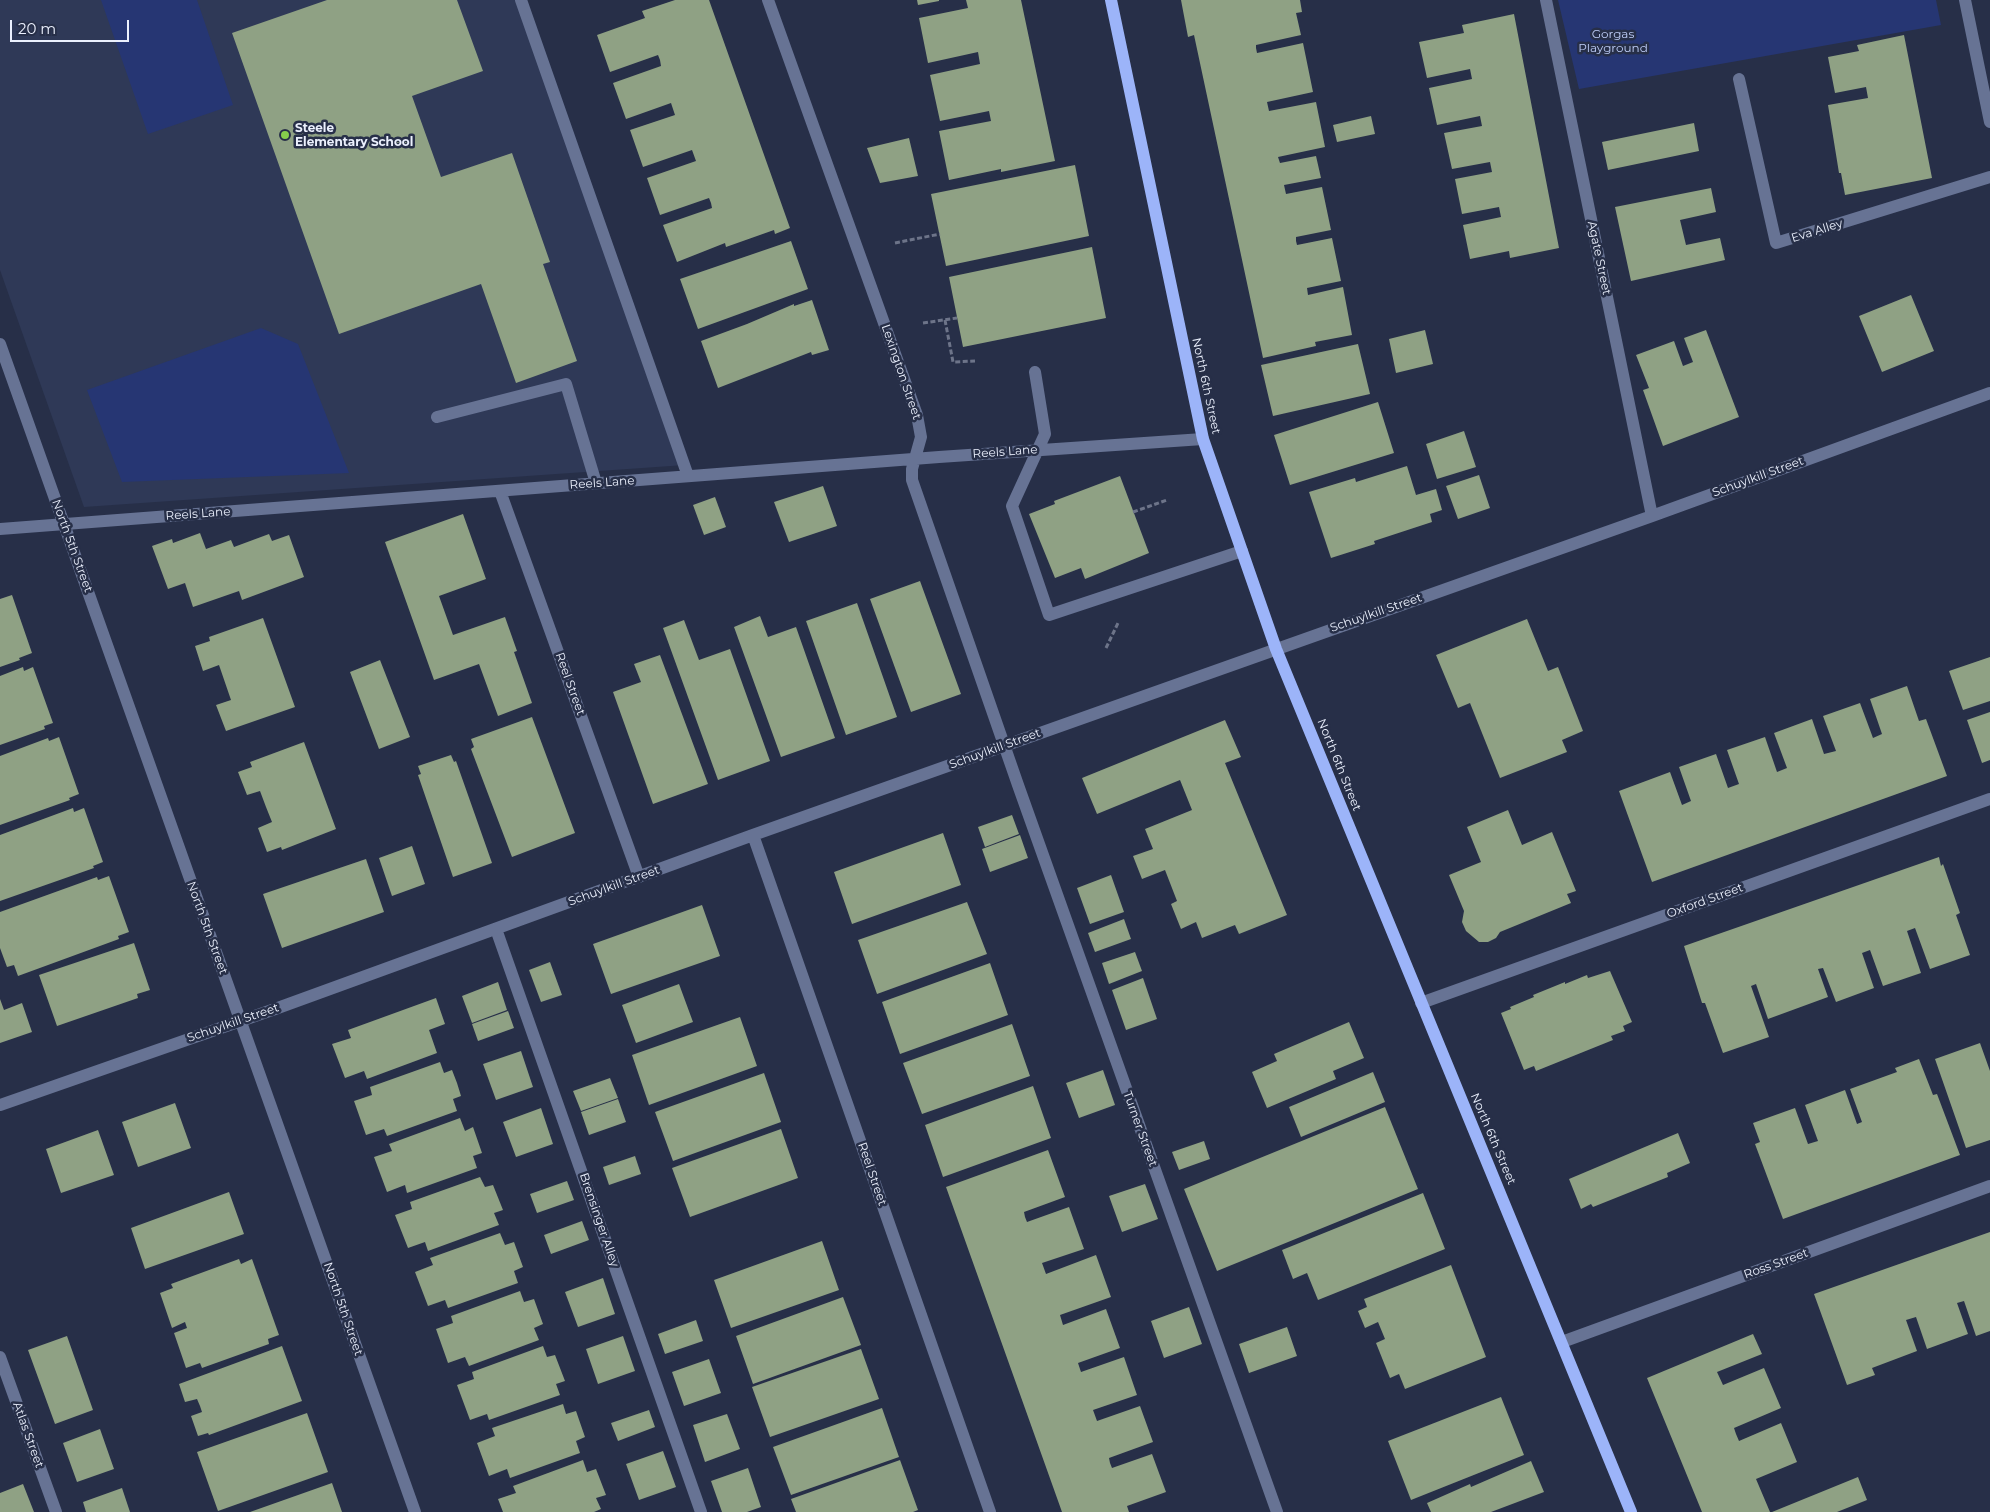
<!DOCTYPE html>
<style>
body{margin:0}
#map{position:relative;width:1990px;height:1512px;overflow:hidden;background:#272f48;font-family:Montserrat,sans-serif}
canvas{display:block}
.scale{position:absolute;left:10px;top:20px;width:119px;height:22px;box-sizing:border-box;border:2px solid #ebf0fd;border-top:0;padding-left:6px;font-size:15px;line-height:18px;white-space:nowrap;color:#ebf0fd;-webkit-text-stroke:4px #272f48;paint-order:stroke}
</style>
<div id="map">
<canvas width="1990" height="1512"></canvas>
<div class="scale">20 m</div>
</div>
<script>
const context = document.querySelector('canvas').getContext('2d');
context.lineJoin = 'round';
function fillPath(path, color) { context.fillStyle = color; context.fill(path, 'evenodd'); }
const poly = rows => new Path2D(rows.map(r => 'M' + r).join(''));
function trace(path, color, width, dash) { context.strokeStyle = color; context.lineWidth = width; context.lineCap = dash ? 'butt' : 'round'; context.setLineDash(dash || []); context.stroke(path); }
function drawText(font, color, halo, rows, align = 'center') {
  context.font = font + ' Montserrat,sans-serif'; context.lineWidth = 5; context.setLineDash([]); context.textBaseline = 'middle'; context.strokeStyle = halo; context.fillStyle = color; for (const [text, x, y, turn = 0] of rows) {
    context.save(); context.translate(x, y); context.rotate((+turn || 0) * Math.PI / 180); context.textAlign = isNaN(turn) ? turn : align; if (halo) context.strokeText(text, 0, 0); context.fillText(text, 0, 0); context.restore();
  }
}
fillPath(poly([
 [0,0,522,0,685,465,84,507,0,270]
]), '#2f3957');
fillPath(poly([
 [101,0,197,0,233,105,148,134],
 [1558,0,1936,0,1941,25,1579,89],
 [261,328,298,344,349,473,122,482,87,390]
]), '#263673');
fillPath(poly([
 [327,0,457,0,483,71,412,96,441,177,512,153,550,262,543,264,577,361,516,383,481,284,339,334,232,33],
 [675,0,709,0,790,228,775,234,774,230,726,247,725,243,677,262,663,225,712,208,711,203,709,198,660,215,647,178,696,161,692,150,643,167,630,130,675,115,671,103,626,119,613,83,661,66,660,60,658,55,610,72,597,35,645,18,642,11],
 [917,0,939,0,939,1,918,5],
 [966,0,1021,0,1055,161,1001,172,1001,169,949,180,939,131,991,121,989,111,940,121,930,75,980,64,978,52,928,63,919,18,968,8],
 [1181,0,1300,0,1302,12,1296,13,1301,35,1256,45,1256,48,1257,53,1303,43,1313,92,1267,102,1269,111,1316,102,1325,147,1278,157,1280,163,1316,156,1321,178,1284,185,1286,194,1322,187,1331,230,1296,237,1296,241,1297,245,1332,238,1341,281,1307,288,1308,295,1343,287,1352,335,1315,342,1316,346,1263,358,1194,35,1188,37],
 [1514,14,1559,248,1510,258,1509,251,1470,259,1463,225,1501,217,1499,207,1462,214,1455,179,1492,172,1490,162,1452,169,1444,133,1482,126,1480,116,1437,125,1429,88,1472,79,1470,69,1427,78,1419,42,1464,33,1462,25],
 [1904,35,1932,178,1845,195,1841,173,1839,173,1828,105,1868,98,1866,87,1835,93,1828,57,1859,51,1857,45],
 [1371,116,1375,134,1337,142,1333,125],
 [1694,123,1699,151,1608,170,1602,142],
 [909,138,918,176,880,183,867,148],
 [1075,165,1089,236,946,266,931,194],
 [1711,188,1716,212,1680,220,1686,245,1720,238,1725,260,1631,281,1615,207],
 [791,241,808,289,698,329,680,279],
 [1092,247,1106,318,963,347,949,277],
 [1911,295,1934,351,1882,372,1859,316],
 [812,300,829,350,812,355,811,352,718,388,701,341,747,324,794,304,794,306],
 [1425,330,1433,364,1396,373,1389,339],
 [1706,330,1739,417,1663,446,1643,390,1649,388,1636,355,1674,341,1683,366,1693,362,1684,338],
 [1358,344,1370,394,1273,416,1261,365],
 [1378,402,1394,453,1290,485,1274,435],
 [1464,431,1476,467,1437,479,1426,444],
 [1407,466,1416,495,1436,489,1442,510,1430,514,1432,522,1374,541,1375,544,1331,558,1309,492,1355,478,1356,482],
 [1479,475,1490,508,1458,519,1446,486],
 [1120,476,1149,553,1085,579,1081,568,1055,578,1029,514,1055,504,1054,501],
 [823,486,837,526,789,542,774,502],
 [715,497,726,527,704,535,693,505],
 [463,514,486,579,439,596,453,635,505,617,517,651,514,652,532,703,498,716,479,664,434,680,385,542],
 [200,533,206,549,231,540,234,547,269,534,272,541,289,535,304,577,242,600,239,591,193,607,185,583,168,589,152,546,172,539,173,543],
 [920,581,961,694,911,712,870,599],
 [12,595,32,653,19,658,20,660,0,667,0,599],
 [857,603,897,717,846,735,806,621],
 [760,616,768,637,796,627,835,738,781,757,734,627],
 [263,618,295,707,226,731,216,705,231,700,219,665,203,671,195,646,210,641,209,637],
 [1527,619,1548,671,1558,667,1583,731,1562,740,1567,752,1500,778,1470,703,1458,708,1436,655],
 [684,620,699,660,730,649,770,761,718,780,663,628],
 [660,655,708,784,653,804,613,692,641,682,634,664],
 [1990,657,1990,701,1963,710,1949,671],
 [380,660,410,737,379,749,350,672],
 [23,667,24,671,33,667,53,723,44,726,45,729,0,745,0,676],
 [1907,686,1919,721,1926,719,1947,776,1652,882,1619,791,1670,772,1682,805,1691,801,1679,767,1716,754,1728,788,1739,784,1727,750,1765,737,1777,772,1787,768,1774,733,1812,719,1824,754,1836,751,1823,716,1860,703,1873,738,1882,734,1870,699],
 [1990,712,1990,760,1982,763,1967,720],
 [532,717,575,833,512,857,471,749,474,747,471,739],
 [1225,720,1241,757,1225,763,1287,915,1239,934,1235,925,1202,938,1196,922,1181,929,1171,904,1177,901,1165,870,1142,879,1133,856,1153,849,1145,829,1192,810,1180,780,1097,814,1082,778],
 [59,737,79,794,69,798,70,800,0,825,0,756,48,738,49,741],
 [304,742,336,829,282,850,281,847,267,852,258,828,272,822,266,807,260,791,247,795,238,772,252,767,250,762],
 [451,755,454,762,456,761,492,863,453,877,418,775,421,774,418,766],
 [73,808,74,812,84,808,103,862,93,866,94,868,0,901,0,835],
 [1508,810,1522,845,1552,832,1576,891,1567,894,1571,903,1500,932,1496,938,1488,942,1479,942,1466,931,1462,922,1464,911,1449,875,1481,862,1467,827],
 [1012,815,1019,834,985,847,978,827],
 [943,833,961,885,852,924,834,872],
 [1020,835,1028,858,990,872,982,849],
 [412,846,425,884,392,896,379,858],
 [1939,857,1941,866,1943,864,1960,913,1956,915,1970,955,1930,969,1915,928,1907,931,1921,973,1883,986,1870,950,1862,953,1874,988,1836,1002,1823,968,1818,969,1828,997,1768,1019,1756,984,1751,986,1769,1037,1723,1053,1705,1003,1702,1003,1684,946],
 [366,859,384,912,282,948,263,894],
 [1111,875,1124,912,1090,924,1077,888],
 [109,876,129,932,118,936,119,939,18,976,14,965,7,967,0,948,0,912,97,877,98,880],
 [967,902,987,954,877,994,858,940],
 [702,905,720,956,611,994,593,944],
 [1124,919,1131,939,1095,952,1088,933],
 [134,943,150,990,137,994,138,998,57,1026,39,975],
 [1135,952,1142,971,1109,984,1102,963],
 [550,962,562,995,541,1002,529,970],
 [990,963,1008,1015,900,1054,882,1002],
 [1610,971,1632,1022,1623,1026,1625,1031,1611,1036,1613,1040,1536,1071,1534,1066,1524,1070,1501,1013,1511,1009,1510,1007,1534,997,1533,995,1565,982,1565,984,1587,975,1588,978],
 [1143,978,1157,1019,1126,1030,1112,990],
 [498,982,507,1010,472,1023,462,996],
 [679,984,693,1022,636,1043,622,1005],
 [436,998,445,1024,429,1030,437,1053,367,1079,364,1071,345,1078,332,1044,351,1038,348,1030],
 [0,999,4,1010,22,1003,32,1032,0,1043],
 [508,1011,514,1028,478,1041,472,1024],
 [740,1017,757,1066,649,1105,632,1055],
 [1349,1022,1364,1058,1333,1071,1336,1079,1267,1108,1252,1072,1277,1061,1274,1054],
 [1012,1024,1030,1076,922,1114,903,1063],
 [1980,1043,1990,1071,1990,1140,1966,1148,1935,1059],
 [521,1051,533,1087,496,1100,483,1064],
 [1919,1059,1933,1095,1937,1094,1960,1155,1783,1219,1755,1144,1760,1142,1753,1123,1795,1108,1808,1144,1818,1141,1805,1105,1845,1090,1857,1124,1862,1122,1850,1089,1897,1072,1895,1068],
 [440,1062,444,1073,452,1070,457,1083,461,1096,453,1099,457,1111,387,1136,384,1129,366,1135,354,1101,372,1095,370,1087],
 [1103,1070,1115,1105,1079,1118,1066,1083],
 [1373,1072,1385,1102,1301,1137,1289,1107],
 [764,1073,781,1122,673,1161,655,1112],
 [610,1078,618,1098,581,1111,573,1091],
 [1033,1086,1051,1138,943,1177,925,1125],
 [618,1099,626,1122,589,1135,581,1112],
 [175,1103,191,1148,138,1167,122,1122],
 [1385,1107,1418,1189,1217,1271,1184,1189],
 [541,1108,553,1144,516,1157,503,1122],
 [460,1118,465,1131,473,1127,482,1153,473,1156,477,1168,407,1193,405,1185,387,1192,374,1157,392,1151,389,1144],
 [781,1129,798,1178,690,1217,672,1168],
 [98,1130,114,1175,61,1193,46,1149],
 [1678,1133,1690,1163,1667,1173,1668,1177,1593,1207,1591,1204,1581,1209,1569,1179],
 [1204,1141,1210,1159,1179,1170,1172,1152],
 [1048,1150,1065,1197,1024,1212,1025,1217,1027,1222,1069,1207,1084,1249,1042,1263,1046,1274,1096,1255,1111,1297,1060,1315,1063,1325,1106,1309,1120,1348,1078,1363,1081,1372,1124,1357,1137,1395,1093,1410,1097,1421,1140,1406,1153,1442,1109,1458,1110,1463,1112,1468,1152,1454,1166,1492,1127,1506,1129,1512,1062,1512,946,1187],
 [635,1156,641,1174,609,1185,603,1167],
 [480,1177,485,1187,493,1185,503,1210,494,1213,499,1225,428,1251,425,1242,408,1248,395,1215,412,1209,410,1202],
 [567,1181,574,1200,537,1213,530,1194],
 [1145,1184,1158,1219,1122,1232,1109,1196],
 [229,1192,244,1234,145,1269,131,1228],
 [1423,1193,1445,1249,1318,1300,1307,1273,1293,1279,1282,1250],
 [582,1221,589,1240,551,1254,544,1235],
 [1990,1232,1990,1331,1976,1336,1964,1301,1957,1303,1968,1334,1927,1349,1916,1317,1906,1320,1917,1351,1872,1368,1875,1375,1847,1385,1814,1294],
 [500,1233,505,1245,514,1242,523,1267,514,1271,518,1283,448,1308,445,1300,428,1306,415,1272,433,1265,430,1258],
 [822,1241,839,1290,731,1328,714,1280],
 [239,1259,241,1264,252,1259,279,1335,268,1339,269,1344,202,1368,200,1363,186,1368,174,1333,187,1328,185,1322,172,1328,160,1293,173,1288,171,1284],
 [1451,1265,1486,1357,1405,1389,1399,1374,1390,1378,1376,1343,1385,1339,1378,1322,1365,1328,1358,1311,1367,1307,1364,1299],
 [603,1278,615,1314,578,1327,565,1292],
 [520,1291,524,1302,534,1299,543,1324,534,1328,539,1340,469,1366,465,1357,448,1363,436,1329,453,1323,451,1316],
 [843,1297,861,1345,753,1384,736,1336],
 [1189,1307,1202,1344,1164,1358,1151,1321],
 [696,1320,703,1341,665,1354,658,1334],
 [1287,1327,1297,1356,1249,1373,1239,1344],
 [1753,1334,1762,1354,1717,1372,1723,1385,1764,1368,1781,1408,1734,1428,1736,1434,1739,1441,1781,1423,1797,1462,1756,1479,1770,1512,1702,1512,1647,1378],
 [67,1336,93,1410,55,1424,28,1350],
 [623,1336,635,1371,598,1384,586,1349],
 [282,1346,302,1401,209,1435,208,1433,198,1436,191,1416,202,1412,200,1406,197,1399,185,1402,179,1384],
 [543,1346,547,1357,555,1355,565,1381,556,1384,560,1395,489,1420,487,1414,470,1420,457,1385,474,1379,472,1372],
 [861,1349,879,1399,770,1437,752,1387],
 [709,1359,721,1393,684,1406,672,1372],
 [1501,1397,1524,1455,1411,1500,1388,1441],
 [563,1404,566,1414,576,1411,585,1437,576,1441,580,1453,510,1478,507,1469,489,1476,477,1443,495,1436,492,1428],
 [882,1408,899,1457,791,1495,773,1447],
 [649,1410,655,1427,618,1441,611,1423],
 [307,1413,328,1472,218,1511,197,1452],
 [727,1414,740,1449,705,1462,693,1425],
 [100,1429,114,1469,77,1482,63,1443],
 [663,1451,676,1487,639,1500,626,1464],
 [583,1460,587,1472,596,1469,606,1495,596,1498,601,1509,594,1512,503,1512,498,1499,516,1493,513,1486],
 [900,1460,918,1510,913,1512,796,1512,791,1499],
 [1531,1461,1544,1492,1491,1512,1431,1512,1427,1503,1470,1484,1471,1487],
 [748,1468,761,1507,747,1512,722,1512,711,1481],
 [1858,1477,1867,1500,1837,1512,1772,1512],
 [332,1483,342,1512,250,1512],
 [23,1484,34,1512,0,1512,0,1493],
 [122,1488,130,1512,86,1512,83,1502]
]), '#8fa184');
trace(poly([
 [895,243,940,234],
 [945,320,953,362,975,361],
 [923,323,957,318],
 [1133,512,1167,500],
 [1106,648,1119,621]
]), '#6d7489', 3, [5, 2.5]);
trace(poly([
 [521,0,688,476],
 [768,0,917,415,921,437,912,469,912,480,1018,785,1277,1512],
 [1546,0,1652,516],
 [1965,0,1990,122],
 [1739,79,1776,243,1990,177],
 [0,344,415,1512],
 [1035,372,1045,434,1012,506,1049,615,1242,551],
 [437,417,566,384,596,483],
 [500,491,639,877],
 [0,529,939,457,1203,439],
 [753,835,990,1512],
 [496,929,701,1512],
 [1421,1003,1990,799],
 [0,1105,275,1009,753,835,1652,516,1990,393],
 [1562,1342,1990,1186],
 [0,1357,56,1512]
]), '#677394', 12);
trace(poly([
 [1111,0,1203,439,1276,649,1631,1512]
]), '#9cb4f9', 12);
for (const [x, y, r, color] of [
 [285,135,5,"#86cf4c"]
]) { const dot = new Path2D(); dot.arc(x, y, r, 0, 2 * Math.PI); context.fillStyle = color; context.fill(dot); trace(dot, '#272f48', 2); }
drawText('12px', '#becdf7', '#272f48', [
 ["Gorgas",1613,34],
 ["Playground",1613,48]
]);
drawText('bold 12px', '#ebf0fd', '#272f48', [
 ["Steele",295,128],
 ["Elementary School",295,142]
], 'left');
drawText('12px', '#ebf0fd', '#272f48', [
 ["Eva Alley",1817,231,-17],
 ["Agate Street",1599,258,78],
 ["Lexington Street",901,372,71],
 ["North 6th Street",1206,386,78],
 ["Reels Lane",1005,452,-4],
 ["Schuylkill Street",1758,477,-20],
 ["Reels Lane",602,483,-4],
 ["Reels Lane",198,514,-4],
 ["North 5th Street",72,546,70],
 ["Schuylkill Street",1376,613,-19],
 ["Reel Street",570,684,70],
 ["Schuylkill Street",995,749,-20],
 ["North 6th Street",1339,765,68],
 ["Schuylkill Street",614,886,-20],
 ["Oxford Street",1705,901,-20],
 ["North 5th Street",207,928,70],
 ["Schuylkill Street",233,1023,-19],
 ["Turner Street",1140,1129,70],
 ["North 6th Street",1493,1139,67],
 ["Reel Street",872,1174,71],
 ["Brensinger Alley",599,1220,71],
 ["Ross Street",1776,1264,-20],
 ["North 5th Street",343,1309,71],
 ["Atlas Street",28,1435,70]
]);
</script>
